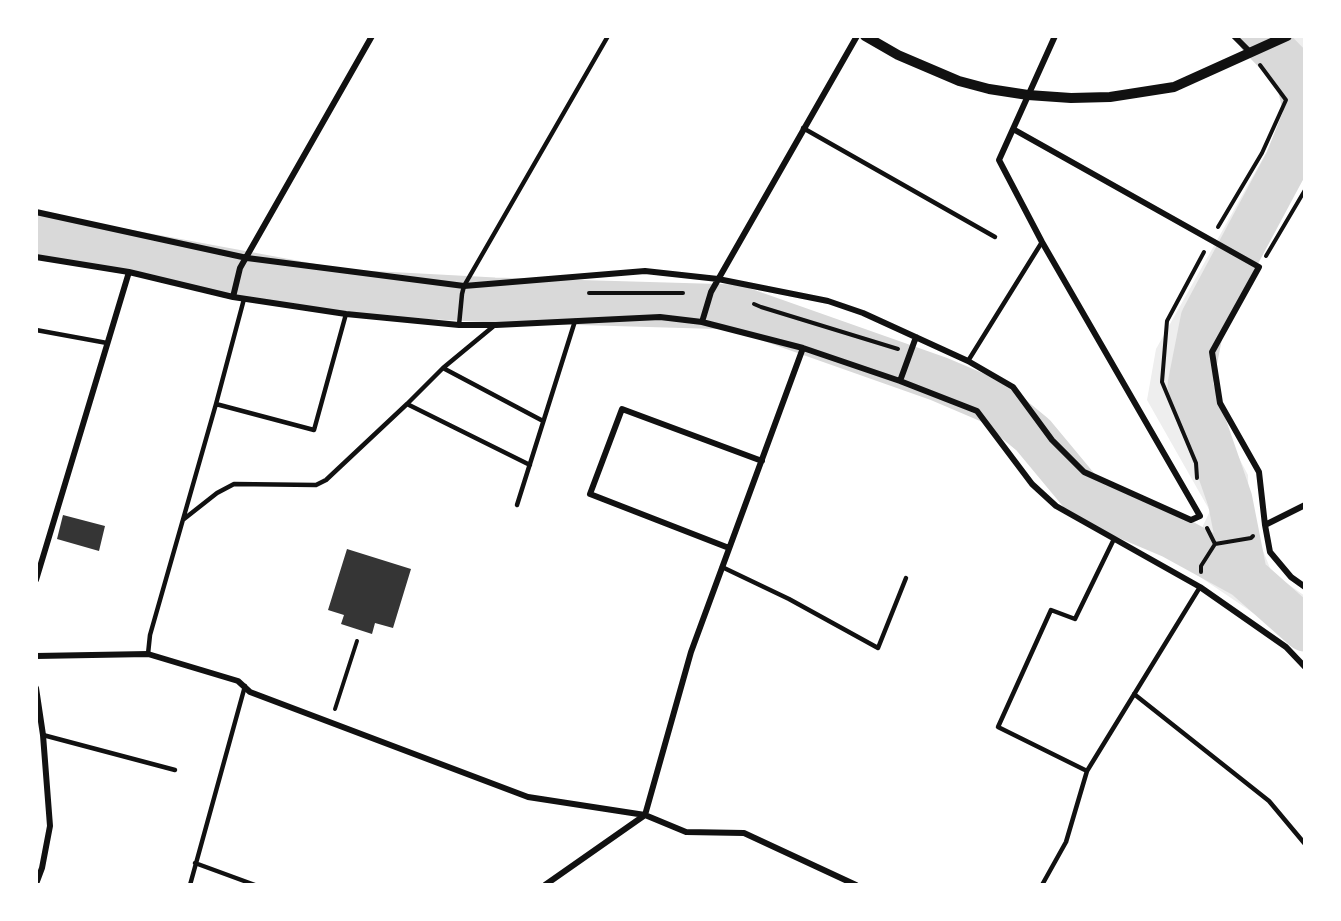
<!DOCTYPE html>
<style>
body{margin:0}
#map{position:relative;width:1341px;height:921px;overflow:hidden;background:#fff;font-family:"IBM Plex Sans",sans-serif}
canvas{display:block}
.frame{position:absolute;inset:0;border:38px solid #fff;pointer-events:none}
</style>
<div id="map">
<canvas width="1341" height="921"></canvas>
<div class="frame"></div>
</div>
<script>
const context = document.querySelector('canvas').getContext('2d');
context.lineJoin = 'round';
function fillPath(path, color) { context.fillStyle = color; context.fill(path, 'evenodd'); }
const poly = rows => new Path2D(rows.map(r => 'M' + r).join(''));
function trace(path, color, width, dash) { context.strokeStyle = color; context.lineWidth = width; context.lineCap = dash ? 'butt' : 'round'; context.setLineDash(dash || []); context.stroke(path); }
fillPath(poly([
 [1245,36,1305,36,1305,176,1209,339,1205,361,1213,409,1248,475,1249,516,1272,573,1305,596,1305,653,1290,638,1175,560,1060,501,1095,487,1200,532,1210,511,1147,400,1156,349,1294,103,1266,57]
]), '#eee');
trace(poly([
 [1260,36,1297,74,1305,107],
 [36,235,344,292,494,300,735,307,939,379,993,402,1033,435,1087,500,1172,536,1245,576,1305,629],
 [1245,576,1230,500,1190,385,1203,319,1287,162,1305,117]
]), '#d9d9d9', 45);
fillPath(poly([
 [63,515,105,526,99,551,57,539],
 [347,549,411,569,393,628,375,623,372,634,341,624,344,615,328,610]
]), '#353535');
trace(poly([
 [1218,227,1262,153,1286,100,1260,65],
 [1266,256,1305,190],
 [589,293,683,293],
 [754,304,761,307,898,349],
 [1197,478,1196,463,1162,382,1167,321,1204,252],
 [1215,544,1251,538,1253,536],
 [1201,572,1201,566,1215,544,1207,528],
 [335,709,357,641]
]), '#111', 4);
trace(poly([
 [803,128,995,237],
 [459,325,462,294,464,286,608,36],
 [36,330,107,343],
 [968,361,1042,242],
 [443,368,543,421],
 [216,404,314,430,346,314],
 [407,404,530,465],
 [517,505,575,321],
 [184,519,217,493,234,484,316,485,326,480,407,404,443,368,495,325],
 [722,567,789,599,878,648,906,578],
 [148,654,150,635,216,404,244,299],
 [1134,694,1269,801,1305,844],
 [43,735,175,770],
 [1087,771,998,727,1051,610,1075,619,1114,539],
 [195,863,255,885],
 [190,885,245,686],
 [1042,885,1066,842,1087,771,1200,587]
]), '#111', 4.5);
trace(poly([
 [1234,36,1251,53],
 [1013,129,1259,267,1212,352,1220,403,1259,472,1265,525,1270,552,1291,577,1305,587],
 [36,212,247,258,464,286,645,271,718,279,828,301,863,313,968,361,1013,387,1052,440,1084,472,1191,520,1200,516,1042,242,999,160,1055,36],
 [36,257,129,272,233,297,346,314,459,325,496,325,660,317,702,322,803,348,900,381,977,411,1032,484,1056,506,1200,587,1286,647,1305,667],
 [233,297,240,268,372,36],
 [702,322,711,292,857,36],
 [900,381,916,337],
 [1265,525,1305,505],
 [729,548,590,494,622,409,762,461],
 [36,580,129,272],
 [36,656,148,654,238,681,250,692,528,797,645,815,691,652,803,348],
 [36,688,43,735,50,826,42,868,36,884],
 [545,885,645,815,686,832,744,833,856,885]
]), '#111', 6);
trace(poly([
 [865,36,898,55,959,81,989,89,1028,95,1071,98,1110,97,1174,87,1287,36]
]), '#111', 10);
</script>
